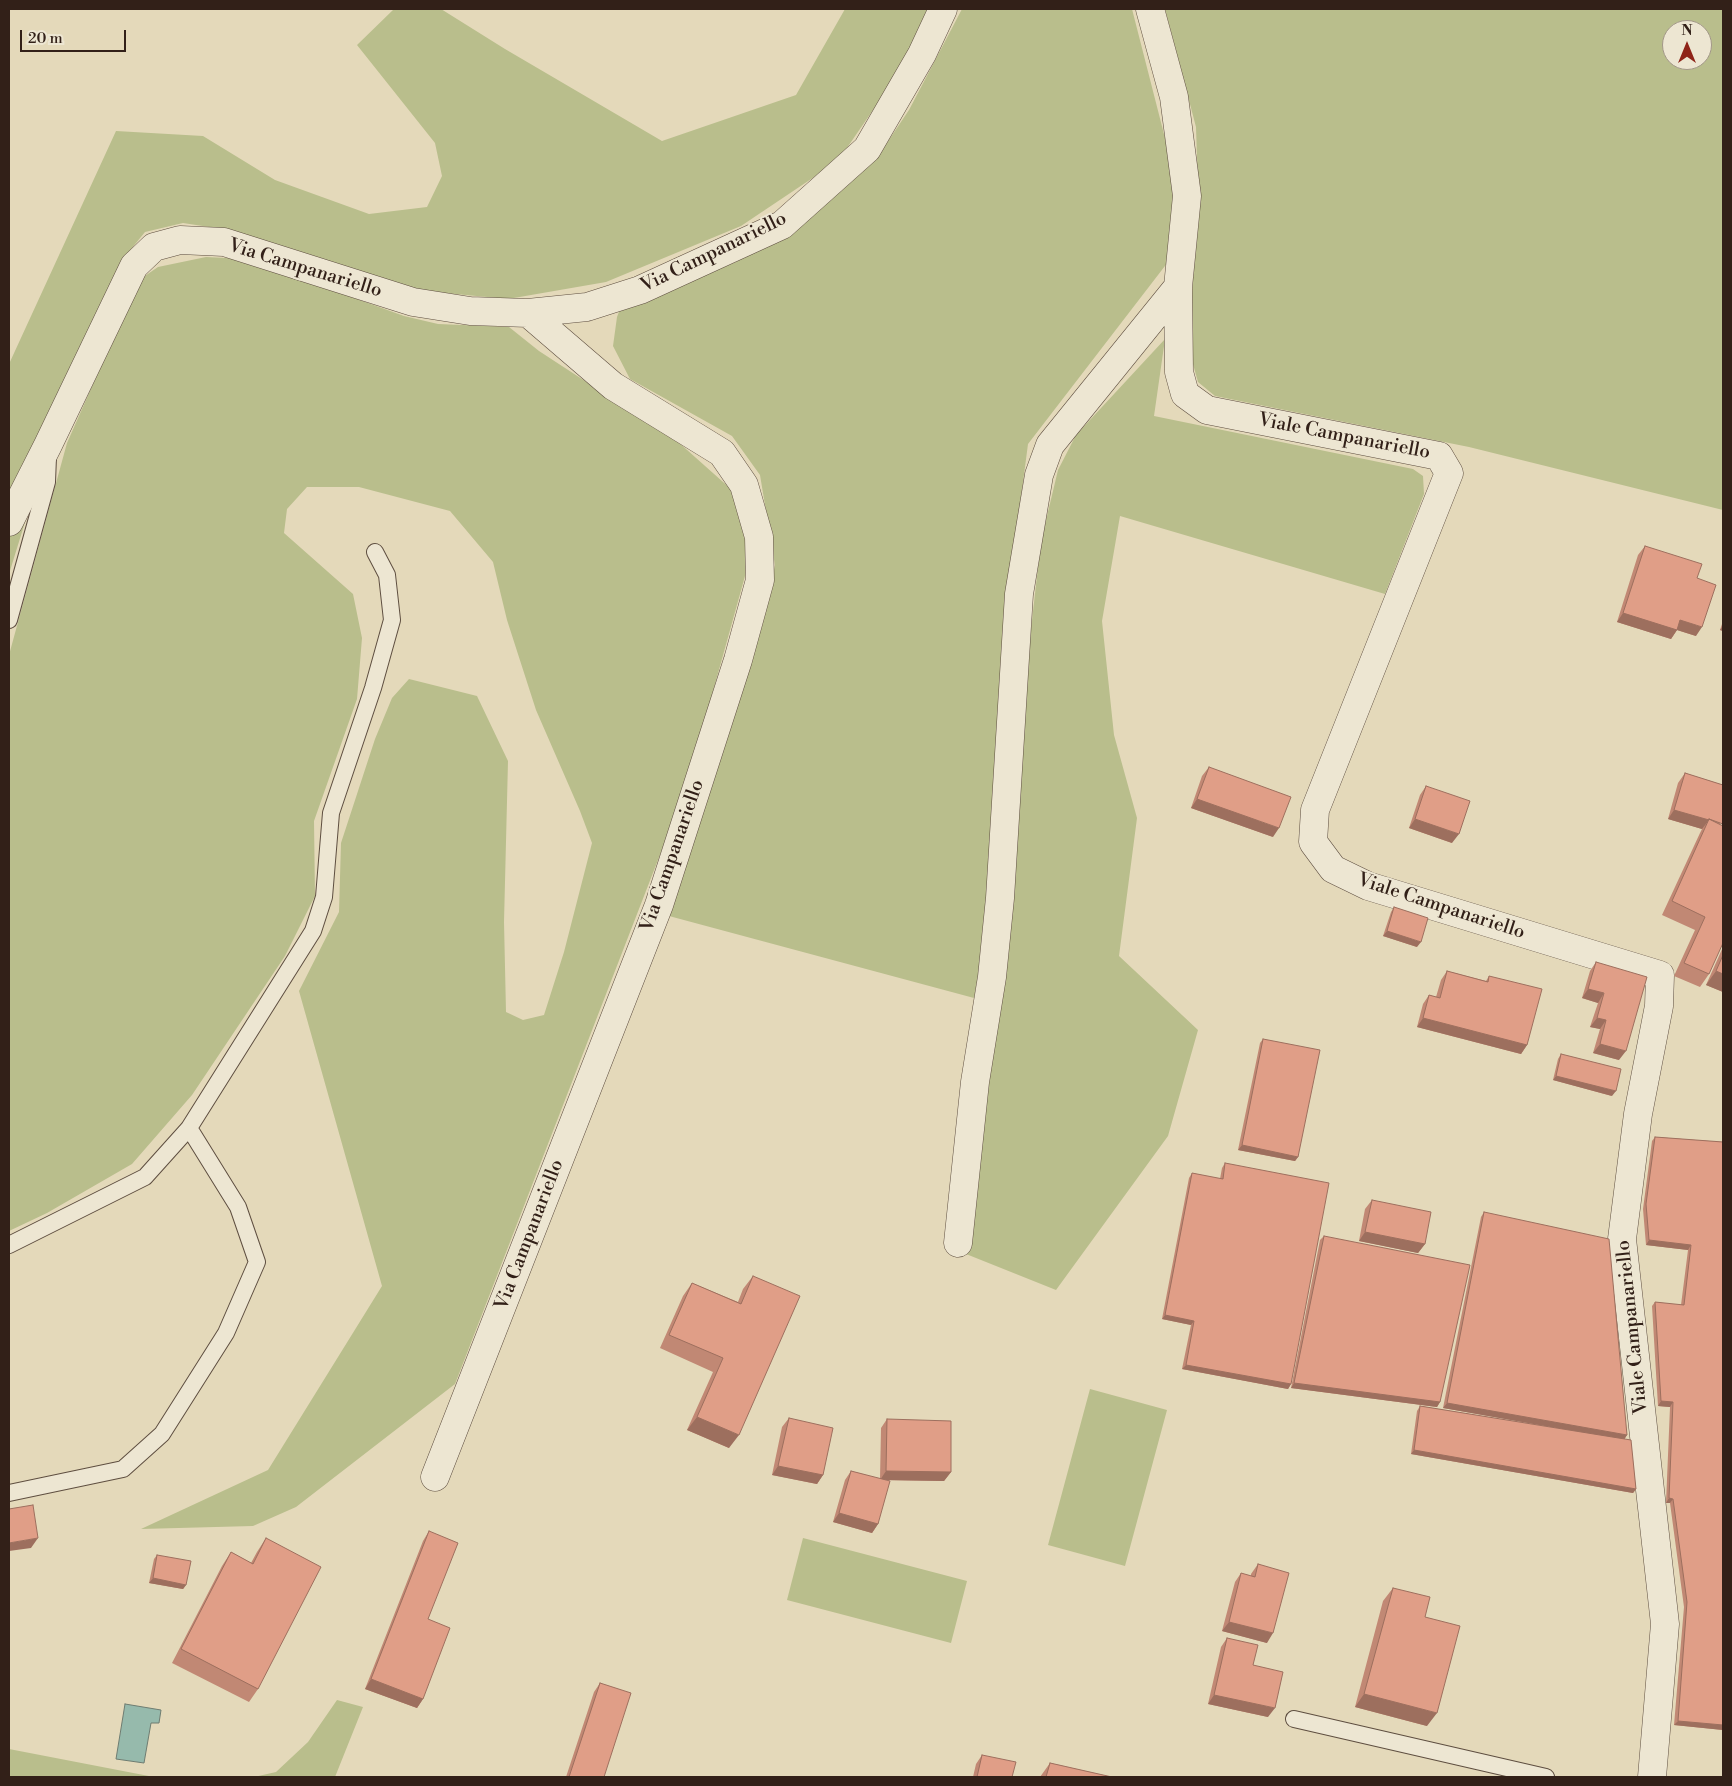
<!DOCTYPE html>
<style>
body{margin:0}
#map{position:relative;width:1732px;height:1786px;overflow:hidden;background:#e4d9ba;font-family:"Libre Bodoni",serif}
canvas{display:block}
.frame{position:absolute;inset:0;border:10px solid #322018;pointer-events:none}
.north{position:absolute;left:1662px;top:20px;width:50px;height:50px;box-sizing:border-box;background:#ede6d2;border:1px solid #a29788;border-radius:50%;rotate:0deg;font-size:14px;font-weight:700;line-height:20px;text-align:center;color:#322018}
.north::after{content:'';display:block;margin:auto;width:18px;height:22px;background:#8f2418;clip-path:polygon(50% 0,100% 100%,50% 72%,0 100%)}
.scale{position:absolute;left:20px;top:30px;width:106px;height:22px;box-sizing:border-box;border:2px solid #322018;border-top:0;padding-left:6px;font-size:15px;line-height:18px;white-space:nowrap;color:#322018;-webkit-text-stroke:4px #ede6d2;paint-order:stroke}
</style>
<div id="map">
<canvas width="1732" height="1786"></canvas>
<div class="frame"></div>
<div class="north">N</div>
<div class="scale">20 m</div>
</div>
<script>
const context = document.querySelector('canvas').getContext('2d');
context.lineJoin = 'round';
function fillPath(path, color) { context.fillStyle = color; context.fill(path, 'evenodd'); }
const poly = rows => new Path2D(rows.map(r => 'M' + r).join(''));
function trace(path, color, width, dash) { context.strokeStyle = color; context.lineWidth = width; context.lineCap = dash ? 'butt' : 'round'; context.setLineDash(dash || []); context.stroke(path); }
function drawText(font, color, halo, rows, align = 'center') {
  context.font = font + ' "Libre Bodoni",serif'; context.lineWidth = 4; context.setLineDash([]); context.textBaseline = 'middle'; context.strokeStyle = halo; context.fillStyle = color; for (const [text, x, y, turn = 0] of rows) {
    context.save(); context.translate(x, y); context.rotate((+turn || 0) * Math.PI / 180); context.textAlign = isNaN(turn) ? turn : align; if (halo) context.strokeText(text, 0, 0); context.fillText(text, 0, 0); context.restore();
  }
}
fillPath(poly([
 [394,9,441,9,505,49,662,141,796,95,845,9,931,9,897,75,838,161,741,226,606,282,508,299,424,291,320,262,216,228,183,223,145,232,127,254,9,498,9,364,116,131,203,136,275,180,369,214,427,207,442,176,435,143,357,45],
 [962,9,1132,9,1166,142,1175,206,1168,262,1028,444,1008,597,985,939,974,998,669,916,762,626,775,565,760,475,732,436,630,379,613,346,617,317,620,309,736,262,805,221,876,159,909,110],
 [1165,9,1723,9,1723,510,1469,447,1215,396,1198,382,1189,350,1198,188,1196,127],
 [1672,30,1702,30,1702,60,1672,60],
 [206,257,246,259,404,316,438,324,509,327,539,351,677,441,732,490,750,531,745,576,687,785,455,1384,296,1507,253,1526,141,1529,268,1470,382,1286,299,991,339,912,341,843,375,739,392,698,409,679,477,696,508,761,504,922,506,1012,523,1020,544,1015,564,952,592,843,580,811,536,710,507,620,493,562,450,511,359,487,307,487,287,509,284,533,353,594,362,638,357,699,314,821,315,896,285,956,192,1095,132,1164,47,1213,9,1231,9,655,67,443,139,280,158,267],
 [1165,339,1154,416,1413,469,1423,476,1424,494,1385,594,1120,516,1102,621,1114,735,1137,818,1119,956,1198,1030,1168,1136,1056,1290,966,1254,1017,752,1041,541,1058,470,1076,435],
 [39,477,9,574,9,537],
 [1090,1389,1167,1410,1125,1566,1048,1545],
 [803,1538,967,1581,951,1643,787,1600],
 [337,1700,363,1707,335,1777,254,1777,276,1772,308,1742],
 [9,1749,154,1777,9,1777]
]), '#b9be8c');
const water = poly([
 [125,1704,161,1710,159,1723,151,1723,144,1763,116,1759,125,1704]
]);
fillPath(water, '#96baac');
trace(water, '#6e7c71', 1);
const service = poly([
 [9,620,47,482,48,457],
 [9,1245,145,1177,189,1128,313,931,324,897,331,813,373,688,392,620,387,575,375,552],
 [9,1493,123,1469,162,1434,226,1333,257,1262,238,1207,189,1128],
 [1294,1719,1546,1777]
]);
const minor = poly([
 [1150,9,1174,97,1187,196,1178,287,1179,372,1185,394,1207,410,1439,456,1449,473,1315,810,1313,842,1333,869,1368,886,1660,975,1659,1006,1638,1114,1622,1239,1665,1624,1652,1777],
 [9,522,48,445,134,266,154,247,180,240,224,242,413,302,470,311,528,313,587,307,640,290,782,225,867,149,922,54,943,9],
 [958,1243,975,1082,992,977,1000,898,1019,594,1039,475,1050,445,1178,287],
 [435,1477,659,905,738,660,760,580,759,537,744,485,722,453,613,386,528,313]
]);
trace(service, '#5e4e40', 18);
trace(minor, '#5e4e40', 29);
trace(service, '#ede6d2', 16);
trace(minor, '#ede6d2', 28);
fillPath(poly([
 [1645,546,1697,578,1696,636,1677,630,1671,639,1617,622,1638,555],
 [1723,621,1723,631,1720,630],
 [1209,767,1273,837,1191,808,1202,776],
 [1685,773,1723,785,1709,974,1700,987,1674,976,1695,930,1662,915,1700,833,1702,829,1668,819,1678,783],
 [1426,786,1452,843,1409,828,1420,795],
 [1394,907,1417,947,1383,936,1391,912],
 [1723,947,1723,992,1706,985],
 [1596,962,1619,1060,1593,1053,1600,1029,1590,1027,1598,1003,1582,998,1590,971],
 [1447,971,1486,981,1489,976,1527,1045,1521,1054,1417,1027,1423,1004,1429,995,1436,997,1441,980],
 [1263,1039,1298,1157,1295,1161,1238,1150,1260,1043],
 [1561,1054,1612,1096,1553,1080,1558,1059],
 [1655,1137,1723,1142,1723,1730,1674,1725,1684,1607,1670,1503,1666,1503,1670,1407,1658,1406,1652,1306,1655,1302,1681,1305,1688,1250,1646,1245,1643,1209,1652,1141],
 [1225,1163,1291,1384,1288,1389,1182,1369,1191,1325,1162,1319,1189,1178,1192,1173,1220,1179,1222,1168],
 [1372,1200,1425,1244,1418,1253,1359,1241,1365,1209],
 [1484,1212,1627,1435,1624,1439,1636,1489,1633,1493,1411,1454,1417,1411,1420,1406,1591,1434,1443,1408,1481,1217],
 [1324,1236,1440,1402,1437,1407,1291,1388,1320,1240],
 [753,1276,729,1448,687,1430,713,1372,660,1348,683,1296,692,1283,738,1302,743,1289],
 [789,1418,823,1475,817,1484,772,1475,782,1427],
 [887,1419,951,1472,944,1481,885,1480,878,1524,872,1533,833,1522,845,1480,851,1471,880,1479,881,1428],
 [429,1531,428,1619,423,1699,417,1708,365,1689,423,1541],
 [266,1538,258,1689,249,1702,172,1663,222,1566,231,1552,251,1563,257,1552],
 [157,1555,186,1585,183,1589,149,1583,154,1559],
 [1258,1564,1267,1643,1222,1631,1235,1582,1241,1573,1251,1576,1251,1574],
 [1393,1588,1425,1617,1427,1726,1355,1707,1383,1601],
 [1227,1638,1253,1665,1268,1717,1208,1704,1221,1647],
 [600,1683,604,1777,566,1777,594,1692],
 [982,1755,1012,1777,973,1777,976,1764],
 [1050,1763,1112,1777,1040,1777]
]), '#c18874');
fillPath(poly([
 [1623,613,1680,620,1702,627,1696,636,1677,630,1671,639,1617,622],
 [1723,626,1723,631,1720,630],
 [1197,799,1279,828,1273,837,1191,808],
 [1674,810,1709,820,1702,829,1668,819],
 [1415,819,1459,834,1452,843,1409,828],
 [1387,931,1421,942,1417,947,1383,936],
 [1716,971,1723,974,1723,992,1706,985],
 [1588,989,1604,993,1598,1003,1582,998],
 [1423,1018,1527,1045,1521,1054,1417,1027],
 [1597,1018,1606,1020,1600,1029,1590,1027],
 [1600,1044,1626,1051,1619,1060,1593,1053],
 [1556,1076,1616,1091,1612,1096,1553,1080],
 [1242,1145,1298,1157,1295,1161,1238,1150],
 [1365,1232,1425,1244,1418,1253,1359,1241],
 [1649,1240,1691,1245,1688,1250,1646,1245],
 [1165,1315,1194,1321,1191,1325,1162,1319],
 [1186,1365,1291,1384,1288,1389,1182,1369],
 [1294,1383,1440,1402,1437,1407,1291,1388],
 [1661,1401,1673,1402,1670,1407,1658,1406],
 [1447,1403,1627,1435,1624,1440,1443,1408],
 [697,1417,739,1435,729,1448,687,1430],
 [1414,1450,1636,1489,1633,1493,1411,1454],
 [778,1466,823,1475,817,1484,772,1475],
 [886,1471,951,1472,944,1481,880,1480],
 [1669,1498,1673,1499,1670,1503,1666,1503],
 [839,1513,878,1524,872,1533,833,1522],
 [38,1538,31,1548,9,1551,9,1543],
 [153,1578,186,1585,183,1589,149,1583],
 [1229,1622,1273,1633,1267,1643,1222,1631],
 [371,1679,423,1699,417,1708,365,1689],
 [1364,1694,1437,1713,1427,1726,1355,1707],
 [1214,1695,1275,1708,1268,1717,1208,1704],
 [1678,1721,1723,1725,1723,1730,1674,1725]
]), '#9d6f5e');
const building = poly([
 [1645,546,1702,564,1697,578,1716,585,1702,627,1680,620,1677,630,1623,613,1645,546],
 [1209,767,1291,797,1279,828,1197,799,1209,767],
 [1685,773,1723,785,1723,824,1709,819,1709,820,1674,810,1685,773],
 [1426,786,1470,801,1459,834,1415,819,1426,786],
 [1709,819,1723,826,1723,943,1709,974,1684,963,1705,917,1672,901,1709,819],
 [1394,907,1428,918,1421,942,1387,931,1394,907],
 [1723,955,1723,974,1716,971,1723,955],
 [1596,962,1647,977,1626,1051,1600,1044,1606,1020,1597,1018,1604,993,1588,989,1596,962],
 [1447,971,1488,982,1489,976,1542,989,1527,1045,1423,1018,1429,995,1440,998,1447,971],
 [1263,1039,1320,1050,1298,1157,1242,1145,1263,1039],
 [1561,1054,1621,1069,1616,1091,1556,1076,1561,1054],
 [1655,1137,1723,1142,1723,1725,1678,1721,1687,1602,1673,1499,1669,1498,1673,1402,1661,1401,1655,1302,1684,1305,1691,1245,1649,1240,1646,1204,1655,1137],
 [1225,1163,1329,1183,1291,1384,1186,1365,1194,1321,1165,1315,1192,1173,1223,1179,1225,1163],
 [1372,1200,1431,1212,1425,1244,1365,1232,1372,1200],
 [1484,1212,1609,1239,1627,1435,1447,1403,1484,1212],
 [1324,1236,1470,1265,1440,1402,1294,1383,1324,1236],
 [753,1276,800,1296,739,1435,697,1417,723,1358,669,1335,692,1283,741,1304,753,1276],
 [1420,1406,1631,1440,1636,1489,1414,1450,1420,1406],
 [789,1418,833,1428,823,1475,778,1466,789,1418],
 [887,1419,951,1421,951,1472,886,1471,887,1419],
 [851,1471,890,1481,878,1524,839,1513,851,1471],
 [33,1505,38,1538,9,1543,9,1509,33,1505],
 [429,1531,458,1543,428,1619,450,1628,423,1699,371,1679,429,1531],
 [266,1538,321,1567,258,1689,181,1649,231,1552,253,1564,266,1538],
 [157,1555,191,1561,186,1585,153,1578,157,1555],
 [1258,1564,1289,1573,1273,1633,1229,1622,1241,1573,1255,1577,1258,1564],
 [1393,1588,1430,1597,1425,1617,1460,1626,1437,1713,1364,1694,1393,1588],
 [1227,1638,1258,1645,1253,1665,1283,1672,1275,1708,1214,1695,1227,1638],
 [600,1683,631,1693,604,1777,569,1777,600,1683],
 [982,1755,1016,1762,1012,1777,977,1777,982,1755],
 [1050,1763,1112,1777,1046,1777,1050,1763]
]);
fillPath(building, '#e09e87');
trace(building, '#9d6f5e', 1);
drawText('19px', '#322018', '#ede6d2', [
 ["Via Campanariello",714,253,-26],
 ["Via Campanariello",305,269,17],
 ["Viale Campanariello",1344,437,11],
 ["Via Campanariello",673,856,-71],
 ["Viale Campanariello",1441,907,18],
 ["Via Campanariello",530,1235,-69],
 ["Viale Campanariello",1633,1327,-96]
]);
</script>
